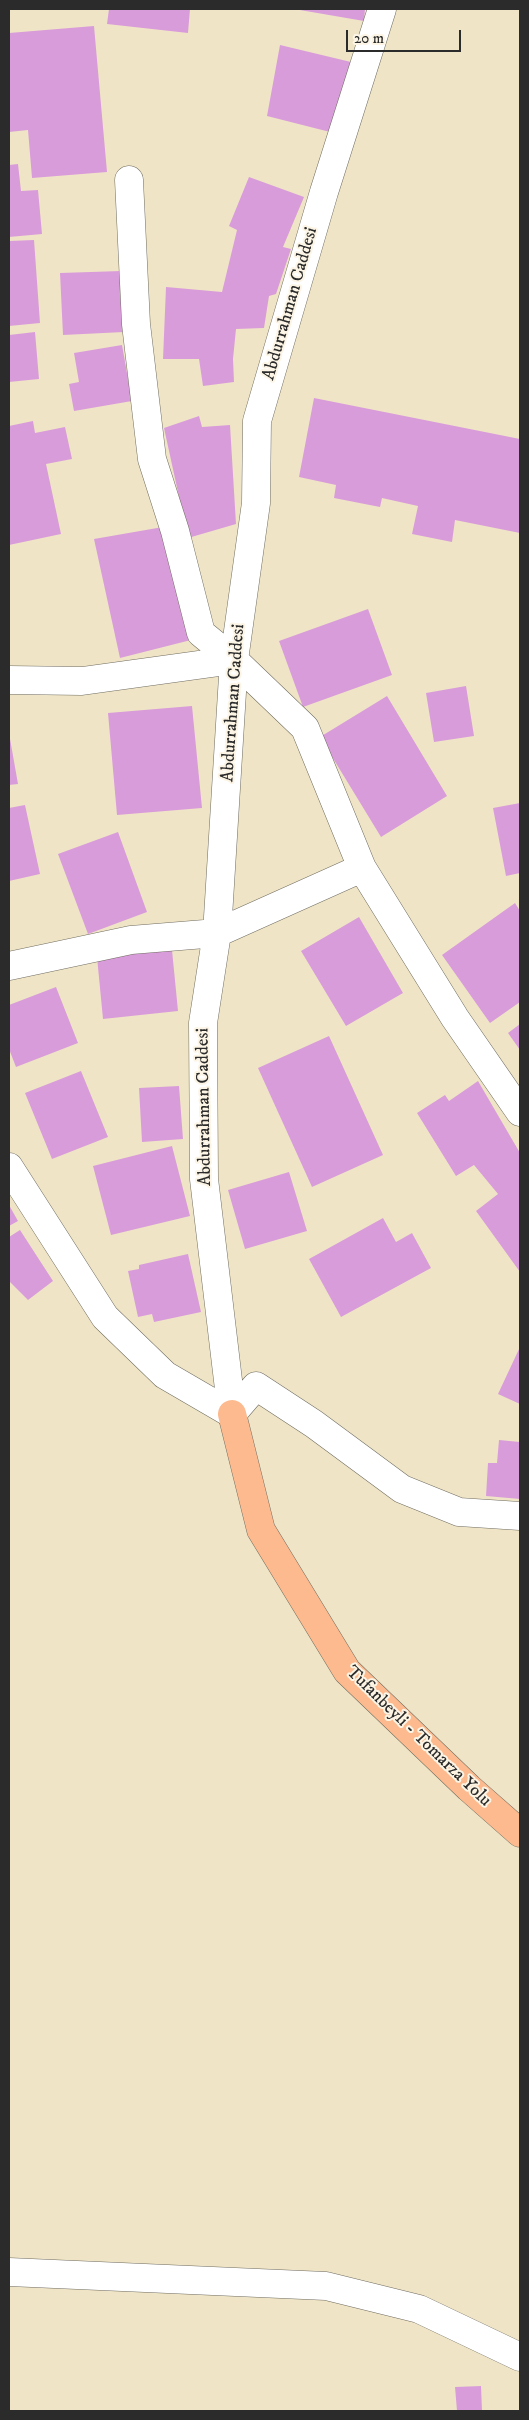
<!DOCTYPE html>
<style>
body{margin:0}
#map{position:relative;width:529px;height:2420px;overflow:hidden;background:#efe5c6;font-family:"IM FELL DW Pica",serif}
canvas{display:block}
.frame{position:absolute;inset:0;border:10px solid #2b2b2b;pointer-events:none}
.scale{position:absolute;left:346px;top:30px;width:115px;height:22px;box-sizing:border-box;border:2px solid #2b2b2b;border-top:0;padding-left:6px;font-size:15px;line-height:18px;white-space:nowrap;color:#2b2b2b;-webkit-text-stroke:4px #fcf5e5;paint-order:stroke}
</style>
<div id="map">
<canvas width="529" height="2420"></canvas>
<div class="frame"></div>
<div class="scale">20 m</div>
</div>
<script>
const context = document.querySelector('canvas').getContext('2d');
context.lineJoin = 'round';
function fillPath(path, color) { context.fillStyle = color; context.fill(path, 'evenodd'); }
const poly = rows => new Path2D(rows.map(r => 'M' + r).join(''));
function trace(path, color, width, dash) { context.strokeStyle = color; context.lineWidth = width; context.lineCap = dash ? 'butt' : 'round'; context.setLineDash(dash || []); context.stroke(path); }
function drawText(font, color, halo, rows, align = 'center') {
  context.font = font + ' "IM FELL DW Pica",serif'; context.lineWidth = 4; context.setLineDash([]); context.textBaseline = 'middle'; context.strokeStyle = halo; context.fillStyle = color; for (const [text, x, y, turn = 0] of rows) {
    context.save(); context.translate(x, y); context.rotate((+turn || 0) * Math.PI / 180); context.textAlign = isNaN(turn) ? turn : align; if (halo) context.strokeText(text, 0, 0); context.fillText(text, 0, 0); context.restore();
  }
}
fillPath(poly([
 [109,9,190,9,188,33,107,24],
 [294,9,365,9,364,21],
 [94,26,107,172,32,178,28,130,9,132,9,33],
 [280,45,351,62,330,132,267,116],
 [18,164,21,191,38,190,42,234,9,237,9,165],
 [249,177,304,197,283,247,291,249,276,294,269,296,264,328,236,329,233,359,234,382,203,386,199,359,163,359,166,287,222,292,237,230,229,226],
 [34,240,40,323,9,326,9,241],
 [121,271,124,332,63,335,60,273],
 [35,332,39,379,9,382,9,335],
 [122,345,132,401,74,411,69,384,79,382,74,353],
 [314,398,520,439,520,533,455,520,452,542,412,534,418,506,382,498,380,507,334,498,336,485,299,477],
 [199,416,202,427,230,425,236,524,188,538,164,428],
 [33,421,35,433,65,427,72,459,46,464,61,534,9,545,9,426],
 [163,527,191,640,120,658,94,539],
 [368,609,392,675,303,707,279,641],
 [466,686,474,736,434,742,426,693],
 [387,696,447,796,381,837,320,737],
 [192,706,202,808,117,815,108,713],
 [9,733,18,784,9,785],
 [520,803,520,873,506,876,493,808],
 [25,805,40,874,9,881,9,808],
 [118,832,147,912,88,934,58,854],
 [515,903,520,911,520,1002,490,1023,442,955],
 [359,917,403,993,346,1026,301,951],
 [172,950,178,1011,103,1019,97,957],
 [56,987,78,1043,16,1067,9,1049,9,1005],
 [520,1024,520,1050,508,1033],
 [329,1036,383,1155,312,1187,258,1068],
 [81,1071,108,1137,52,1159,25,1093],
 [478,1081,520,1153,520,1272,476,1211,498,1194,474,1165,456,1176,417,1113,445,1095,449,1101],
 [179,1086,183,1139,142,1142,139,1088],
 [172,1146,190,1216,111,1235,93,1166],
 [289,1172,307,1231,245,1249,228,1190],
 [9,1205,18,1221,9,1226],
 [383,1218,396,1242,412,1233,431,1268,341,1317,309,1259],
 [20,1230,53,1281,28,1300,9,1281,9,1237],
 [188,1254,201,1312,154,1322,152,1314,138,1317,128,1271,139,1269,139,1265],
 [520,1347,520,1404,498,1394],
 [499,1440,520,1442,520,1499,486,1496,488,1463,497,1463],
 [481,2386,482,2411,457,2411,455,2387]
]), '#d99cda');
const minor = poly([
 [129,180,136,324,152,459,175,531,201,633,234,660],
 [9,680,82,681,234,660,305,728,362,868,455,1018,520,1112],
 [9,966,131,940,217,933,362,868],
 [9,1167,105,1317,165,1375,232,1414],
 [232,1414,204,1179,203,1023,217,933,234,660,256,503,257,421,324,192,382,9],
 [232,1414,256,1386,314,1424,402,1489,459,1512,520,1516],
 [9,2272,326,2286,419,2309,520,2357]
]);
const major = poly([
 [232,1414,261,1530,347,1671,469,1788,520,1833]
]);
trace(minor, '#706c61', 29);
trace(major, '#706c61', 29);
trace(minor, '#fff', 28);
trace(major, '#fcba8e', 28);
drawText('18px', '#2b2b2b', '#fcf5e5', [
 ["Abdurrahman Caddesi",291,304,-74],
 ["Abdurrahman Caddesi",234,703,-86],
 ["Abdurrahman Caddesi",205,1107,-91],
 ["Tufanbeyli - Tomarza Yolu",418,1737,44]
]);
</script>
